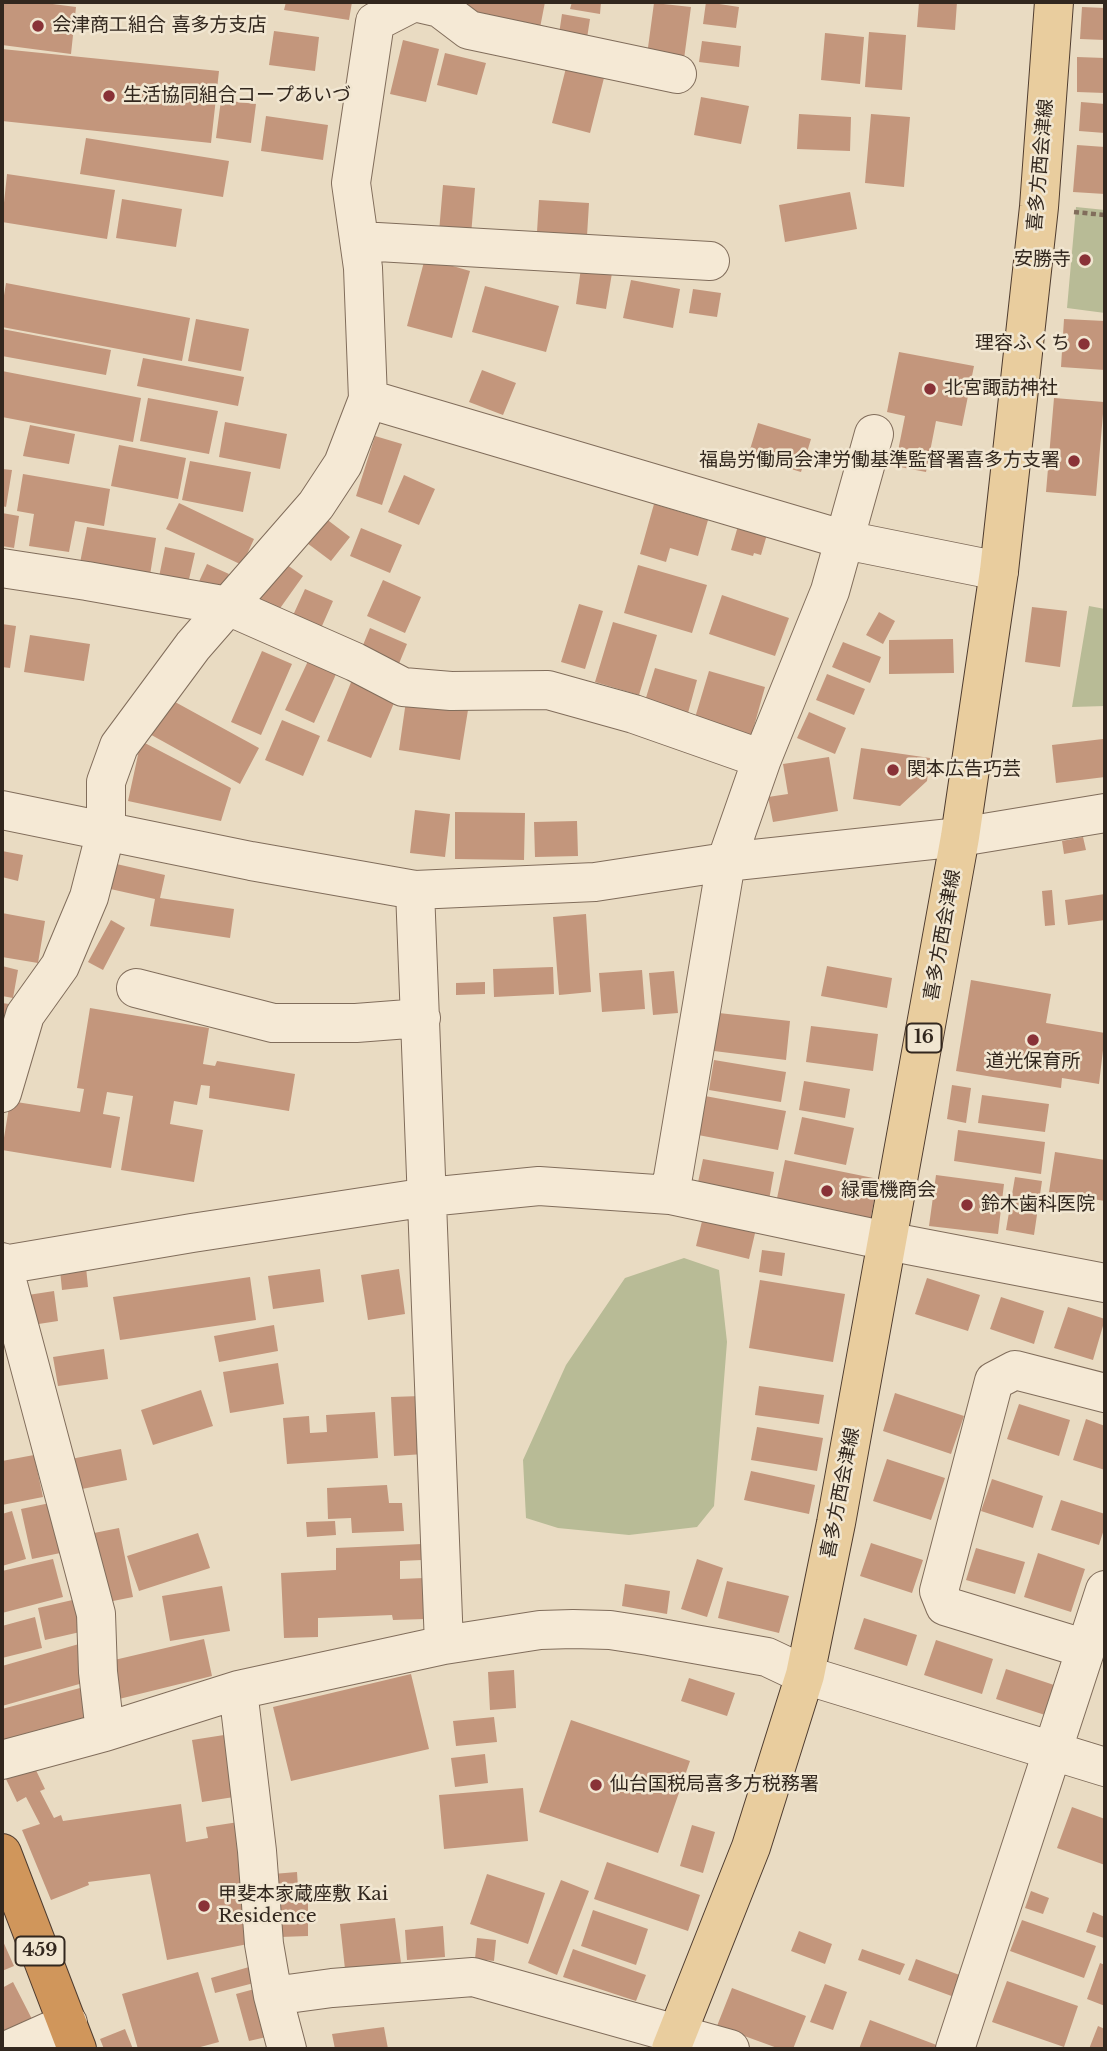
<!DOCTYPE html>
<meta charset="utf-8">
<style>
body{margin:0}
#map{position:relative;width:1107px;height:2051px;overflow:hidden;background:#e9dbc2;font-family:"Libre Baskerville",serif}
canvas{display:block}
.frame{position:absolute;inset:0;border:4px solid #32271e;pointer-events:none}
</style>
<div id="map">
<canvas width="1107" height="2051"></canvas>
<div class="frame"></div>
</div>
<script>
const context = document.querySelector('canvas').getContext('2d');
context.lineJoin = 'round';
function fillPath(path, color) { context.fillStyle = color; context.fill(path, 'evenodd'); }
const poly = rows => new Path2D(rows.map(r => 'M' + r).join(''));
function trace(path, color, width, dash) { context.strokeStyle = color; context.lineWidth = width; context.lineCap = dash ? 'butt' : 'round'; context.setLineDash(dash || []); context.stroke(path); }
function drawText(font, color, halo, rows, align = 'center') {
  context.font = font + ' "Libre Baskerville","Noto Sans JP",serif'; context.lineWidth = 5; context.setLineDash([]); context.textBaseline = 'middle'; context.strokeStyle = halo; context.fillStyle = color; for (const [text, x, y, turn = 0] of rows) {
    context.save(); context.translate(x, y); context.rotate((+turn || 0) * Math.PI / 180); context.textAlign = isNaN(turn) ? turn : align; if (halo) context.strokeText(text, 0, 0); context.fillText(text, 0, 0); context.restore();
  }
}
fillPath(poly([
 [1076,207,1105,210,1105,313,1067,308],
 [1089,606,1105,609,1105,706,1072,707],
 [684,1258,719,1270,727,1342,714,1506,697,1527,629,1535,558,1528,526,1518,523,1460,566,1365,625,1278]
]), '#b8bb96');
fillPath(poly([
 [2,2,37,2,76,7,71,54,2,45],
 [286,2,352,2,349,20,284,10],
 [465,2,545,2,539,33,462,17],
 [572,2,601,2,600,14,570,9],
 [706,2,739,7,736,28,703,24],
 [919,2,957,2,955,30,917,27],
 [654,3,691,7,684,59,647,55],
 [1082,7,1105,8,1105,40,1080,39],
 [562,14,590,19,587,38,559,34],
 [274,31,319,37,315,71,269,65],
 [869,32,906,35,902,90,865,87],
 [825,33,864,37,860,84,821,80],
 [403,40,439,49,426,102,390,94],
 [702,41,741,46,739,67,699,62],
 [2,49,219,71,211,143,2,121],
 [445,53,486,63,477,95,437,85],
 [1077,57,1105,58,1105,93,1077,92],
 [567,64,605,74,590,133,552,123],
 [701,97,749,106,741,144,694,135],
 [221,100,256,104,251,143,216,138],
 [1081,102,1105,104,1105,133,1079,131],
 [799,114,851,117,850,151,797,149],
 [871,114,910,117,904,187,865,183],
 [266,116,328,125,323,160,261,151],
 [86,138,229,161,223,197,80,174],
 [1077,145,1105,147,1105,194,1073,192],
 [7,174,115,190,107,239,2,222],
 [443,185,475,188,471,235,439,232],
 [850,192,857,229,785,242,779,205],
 [122,199,182,209,176,247,116,238],
 [539,200,589,203,587,236,537,232],
 [425,258,470,271,452,338,407,326],
 [581,268,612,273,606,309,576,304],
 [631,280,680,289,673,328,623,318],
 [6,283,190,318,182,361,2,327,2,308],
 [485,286,559,306,546,352,472,332],
 [693,289,721,293,717,317,689,313],
 [196,319,249,329,241,371,188,361],
 [1064,319,1105,321,1105,370,1061,367],
 [2,329,111,350,106,375,2,356],
 [899,352,974,366,962,426,936,421,926,472,895,466,905,416,887,412],
 [143,358,244,377,238,406,137,386],
 [482,370,516,383,503,415,469,402],
 [2,371,141,398,133,442,2,417],
 [148,398,218,411,209,454,140,441],
 [1054,398,1104,402,1096,496,1046,492],
 [225,422,287,434,280,469,219,457],
 [758,423,811,439,801,472,748,456],
 [30,425,75,434,69,464,23,456],
 [375,436,402,444,382,505,356,496],
 [119,445,186,458,178,499,111,486],
 [190,461,251,472,243,512,182,500],
 [2,469,12,470,6,507,2,506],
 [23,474,110,489,104,526,75,521,69,552,29,546,34,514,17,511],
 [404,475,435,489,419,525,388,512],
 [179,503,254,539,242,565,166,529],
 [654,504,708,520,698,556,670,548,666,562,640,554],
 [2,513,19,516,14,548,2,546],
 [325,518,350,537,331,561,307,543],
 [740,519,768,531,761,555,754,553,753,556,731,550],
 [87,527,156,538,150,575,80,563],
 [361,528,402,545,390,573,350,556],
 [165,547,195,553,187,588,158,582],
 [280,560,303,576,271,621,248,605],
 [207,564,229,574,218,598,196,588],
 [638,565,707,585,692,633,624,613],
 [383,580,421,597,405,633,367,616],
 [305,589,333,601,318,635,290,622],
 [722,595,789,618,775,656,709,634],
 [579,604,603,611,585,669,561,662],
 [1032,607,1067,611,1060,667,1025,662],
 [879,612,895,621,883,644,866,635],
 [613,622,657,635,639,695,595,682],
 [2,624,16,626,10,668,2,667],
 [370,628,407,644,398,666,361,650],
 [30,635,90,644,84,681,24,672],
 [953,639,954,673,889,674,889,640],
 [843,642,881,657,870,683,832,667],
 [262,651,292,664,261,735,231,722],
 [309,659,337,672,314,723,285,710],
 [655,668,697,680,688,713,645,701],
 [709,671,765,687,751,737,694,721],
 [827,674,865,689,854,715,816,700],
 [352,680,396,698,371,758,327,741],
 [166,697,259,748,240,784,146,732],
 [406,701,468,710,460,760,399,750],
 [809,712,846,728,835,754,797,738],
 [282,720,320,736,303,776,265,760],
 [1103,739,1105,777,1056,783,1052,745],
 [141,741,231,788,221,821,128,801],
 [861,748,930,758,927,781,900,806,853,799],
 [829,757,838,811,773,822,768,797,788,794,783,764],
 [415,810,450,814,445,857,410,853],
 [455,812,525,813,524,860,455,859],
 [577,821,578,856,535,857,534,822],
 [1083,837,1086,850,1064,854,1062,841],
 [2,851,23,855,18,881,2,877],
 [112,863,165,875,160,898,234,909,230,938,150,926,155,899,106,888],
 [1052,890,1055,925,1045,926,1042,891],
 [1105,894,1105,920,1068,925,1065,900],
 [2,913,45,921,38,963,2,957],
 [586,914,591,992,559,995,553,917],
 [111,920,125,928,103,970,88,962],
 [2,966,18,970,13,998,2,996],
 [827,966,892,978,887,1008,821,996],
 [553,967,554,994,494,997,493,969],
 [642,970,645,1009,602,1012,599,973],
 [674,971,678,1013,653,1015,649,973],
 [971,980,1051,994,1046,1023,1105,1033,1099,1084,1062,1078,1061,1088,956,1071],
 [485,982,485,994,456,995,456,983],
 [2,1003,9,1004,3,1036,2,1035],
 [90,1008,209,1028,203,1064,215,1066,217,1061,295,1074,289,1111,209,1098,210,1086,201,1085,197,1105,174,1101,170,1124,203,1130,194,1182,121,1170,133,1096,107,1092,103,1114,120,1117,111,1168,2,1150,10,1101,80,1112,84,1089,77,1088],
 [719,1013,790,1021,786,1060,714,1051],
 [811,1026,878,1034,873,1071,806,1062],
 [714,1060,786,1072,781,1102,709,1090],
 [804,1081,850,1089,845,1118,799,1110],
 [952,1085,971,1088,966,1123,947,1119],
 [982,1095,1049,1104,1045,1132,978,1123],
 [705,1096,786,1111,778,1150,698,1135],
 [802,1117,854,1128,846,1165,794,1154],
 [958,1130,1045,1142,1041,1174,954,1161],
 [1055,1152,1105,1160,1105,1201,1049,1192],
 [703,1159,774,1172,769,1200,697,1187],
 [785,1160,878,1179,870,1222,776,1203],
 [936,1175,1004,1184,998,1234,929,1226],
 [1015,1177,1042,1181,1034,1235,1006,1230],
 [703,1217,756,1229,749,1259,696,1246],
 [762,1250,785,1253,782,1276,759,1272],
 [86,1267,88,1287,62,1290,60,1270],
 [320,1269,324,1302,273,1309,268,1276],
 [399,1269,405,1314,368,1320,361,1275],
 [250,1277,256,1320,120,1340,113,1297],
 [927,1278,980,1295,968,1331,915,1314],
 [760,1280,845,1294,833,1362,749,1348],
 [54,1291,58,1321,32,1325,28,1295],
 [1001,1297,1044,1311,1034,1344,990,1329],
 [1068,1307,1105,1319,1093,1360,1054,1348],
 [274,1325,278,1351,219,1362,214,1336],
 [104,1349,108,1379,58,1386,53,1357],
 [278,1363,284,1404,230,1413,223,1372],
 [759,1386,824,1395,819,1424,755,1415],
 [201,1390,213,1426,153,1445,141,1410],
 [895,1393,964,1416,951,1454,883,1431],
 [421,1396,424,1454,394,1456,391,1397],
 [1019,1404,1070,1420,1059,1456,1007,1439],
 [375,1412,378,1458,287,1464,283,1418,309,1416,310,1433,327,1432,326,1415],
 [1086,1419,1105,1426,1105,1470,1073,1460],
 [757,1427,823,1438,817,1471,751,1460],
 [121,1449,127,1480,72,1491,66,1460],
 [34,1455,43,1497,2,1505,2,1461],
 [887,1459,945,1478,931,1520,873,1501],
 [751,1471,815,1485,809,1514,744,1500],
 [992,1479,1043,1496,1033,1528,981,1511],
 [387,1485,389,1503,402,1503,404,1531,352,1533,351,1518,328,1519,327,1488],
 [1061,1500,1105,1514,1105,1526,1099,1545,1051,1530],
 [55,1502,65,1552,32,1559,21,1509],
 [12,1511,26,1559,2,1566,2,1514],
 [335,1521,336,1535,307,1537,306,1522],
 [119,1528,133,1597,103,1603,89,1534],
 [198,1533,210,1568,139,1591,127,1556],
 [871,1543,923,1560,912,1593,860,1576],
 [422,1544,422,1560,400,1561,400,1579,424,1578,425,1619,393,1620,392,1615,318,1618,318,1637,284,1638,281,1573,336,1570,336,1548],
 [976,1548,1025,1562,1015,1594,966,1580],
 [1038,1553,1085,1569,1071,1612,1024,1597],
 [53,1559,63,1597,2,1613,2,1571],
 [697,1559,723,1568,707,1617,681,1609],
 [727,1581,789,1596,779,1633,718,1618],
 [625,1584,670,1591,667,1614,622,1606],
 [222,1586,230,1631,170,1641,162,1596],
 [81,1598,89,1630,45,1640,38,1608],
 [35,1617,42,1648,2,1658,2,1626],
 [864,1618,917,1635,907,1666,854,1649],
 [204,1639,212,1676,119,1699,110,1661],
 [936,1640,993,1659,982,1694,924,1675],
 [79,1644,90,1681,2,1706,2,1666],
 [1006,1669,1054,1685,1045,1715,996,1699],
 [514,1670,516,1708,490,1710,488,1672],
 [411,1674,429,1749,291,1781,273,1707],
 [689,1678,735,1693,727,1716,681,1701],
 [80,1688,90,1724,2,1749,2,1709],
 [494,1717,497,1742,456,1746,453,1721],
 [571,1720,690,1761,658,1853,539,1812],
 [224,1735,234,1797,202,1802,192,1740],
 [485,1754,488,1783,455,1787,451,1758],
 [33,1764,45,1789,40,1791,54,1818,61,1815,63,1821,181,1804,186,1842,208,1838,206,1827,245,1821,253,1943,167,1960,150,1874,88,1882,89,1885,51,1900,22,1830,40,1824,26,1797,17,1802,5,1777],
 [523,1788,528,1841,444,1849,439,1795],
 [1072,1807,1105,1819,1105,1865,1057,1848],
 [692,1825,715,1832,703,1873,680,1866],
 [607,1862,700,1895,688,1931,594,1899],
 [297,1872,298,1888,274,1890,273,1874],
 [487,1874,545,1893,528,1944,470,1924],
 [561,1880,589,1891,557,1975,528,1963],
 [1031,1891,1049,1898,1043,1914,1025,1908],
 [308,1899,308,1936,280,1937,280,1900],
 [593,1910,648,1929,636,1965,581,1946],
 [1093,1912,1105,1917,1104,1938,1086,1932],
 [395,1918,401,1963,345,1969,340,1924],
 [1022,1920,1096,1946,1084,1978,1010,1951],
 [443,1926,445,1957,407,1960,405,1930],
 [799,1931,832,1944,825,1964,791,1951],
 [477,1938,496,1940,494,1961,475,1959],
 [2,1939,14,1966,2,1971],
 [573,1949,646,1975,636,2001,563,1977],
 [862,1949,905,1964,900,1975,858,1960],
 [916,1959,965,1977,957,1998,908,1980],
 [1100,1963,1105,1965,1105,2006,1087,1999],
 [249,1967,254,1983,215,1993,211,1978],
 [198,1972,219,2042,193,2049,138,2049,122,1994],
 [1007,1981,1078,2006,1064,2047,992,2022],
 [13,1982,33,2021,2,2037,2,1988],
 [825,1984,847,1992,833,2030,810,2022],
 [262,1987,275,2035,249,2041,236,1994],
 [732,1988,806,2016,793,2049,780,2049,717,2026],
 [870,2020,942,2047,941,2049,859,2049],
 [1098,2026,1105,2029,1105,2049,1089,2049],
 [384,2027,388,2049,335,2049,332,2034],
 [125,2029,133,2049,104,2049,100,2039]
]), '#c3967c');
const minor = poly([
 [360,241,710,261],
 [368,399,845,540,999,571],
 [2,568,87,581,228,606,355,662,403,687,451,691,548,690,634,714,762,759],
 [2,810,251,861,415,890,595,882,726,862,960,837,1105,813],
 [415,890,444,1645],
 [136,988,273,1023,356,1023,421,1018],
 [2,1093,25,1015,60,966,89,897,106,831,106,782,119,746,193,646,316,505,343,464,368,399,363,268,351,183,375,22,414,2,440,8,469,30,677,74],
 [670,1195,726,862,762,759,830,591,874,434],
 [2,1262,96,1614,98,1672,105,1732],
 [3,1265,192,1233,428,1197,539,1186,670,1195,887,1241,1105,1283],
 [1086,1649,945,1606,939,1591,994,1381,1015,1370,1105,1393],
 [238,1690,257,1851,264,1944,273,1996,287,2049],
 [2,1760,105,1732,238,1690,444,1645,540,1630,573,1629,610,1630,649,1636,767,1657,805,1675,1105,1767],
 [273,1996,332,1988,473,1977,730,2049],
 [10,2049,68,2023],
 [955,2049,1105,1590]
]);
const major = poly([
 [671,2049,751,1847,805,1675,836,1523,960,837,999,571,1039,207,1054,2]
]);
const highway = poly([
 [2,1853,77,2049]
]);
trace(minor, '#816d5b', 40);
trace(major, '#4f3c2f', 40);
trace(highway, '#4f3c2f', 40);
trace(poly([
 [1074,212,1105,215]
]), '#816d5b', 4.5, [5, 3.5]);
trace(minor, '#f5e9d5', 38);
trace(major, '#e9cd9e', 38);
trace(highway, '#d0965b', 38);
for (const [x, y, r, color] of [
 [38,26,7,"#893237"],
 [109,96,7,"#893237"],
 [1085,260,7,"#893237"],
 [1084,344,7,"#893237"],
 [930,389,7,"#893237"],
 [1074,461,7,"#893237"],
 [893,770,7,"#893237"],
 [1033,1040,7,"#893237"],
 [827,1191,7,"#893237"],
 [967,1205,7,"#893237"],
 [596,1785,7,"#893237"],
 [204,1906,7,"#893237"]
]) { const dot = new Path2D(); dot.arc(x, y, r, 0, 2 * Math.PI); context.fillStyle = color; context.fill(dot); trace(dot, '#f1e6d1', 2.5); }
for (const [x, y, w] of [
 [924,1038,35],
 [40,1951,49]
]) { const box = new Path2D(); box.roundRect(x - w / 2, y - 14.5, w, 29, 5); context.fillStyle = '#f1e6d1'; context.fill(box); trace(box, '#32271e', 2); }
drawText('bold 18px', '#32271e', null, [
 ["16",924,1038],
 ["459",40,1951]
]);
drawText('19px', '#32271e', '#f1e6d1', [
 ["会津商工組合 喜多方支店",52,26],
 ["生活協同組合コープあいづ",123,96],
 ["安勝寺",1071,260,"right"],
 ["理容ふくち",1070,344,"right"],
 ["北宮諏訪神社",944,389],
 ["福島労働局会津労働基準監督署喜多方支署",1060,461,"right"],
 ["関本広告巧芸",907,770],
 ["道光保育所",1033,1062,"center"],
 ["緑電機商会",841,1191],
 ["鈴木歯科医院",981,1205],
 ["仙台国税局喜多方税務署",610,1785],
 ["甲斐本家蔵座敷 Kai",218,1895],
 ["Residence",218,1917]
], 'left');
drawText('19px', '#32271e', '#f1e6d1', [
 ["喜多方西会津線",1041,165,-85],
 ["喜多方西会津線",943,935,-80],
 ["喜多方西会津線",841,1493,-79]
]);
</script>
